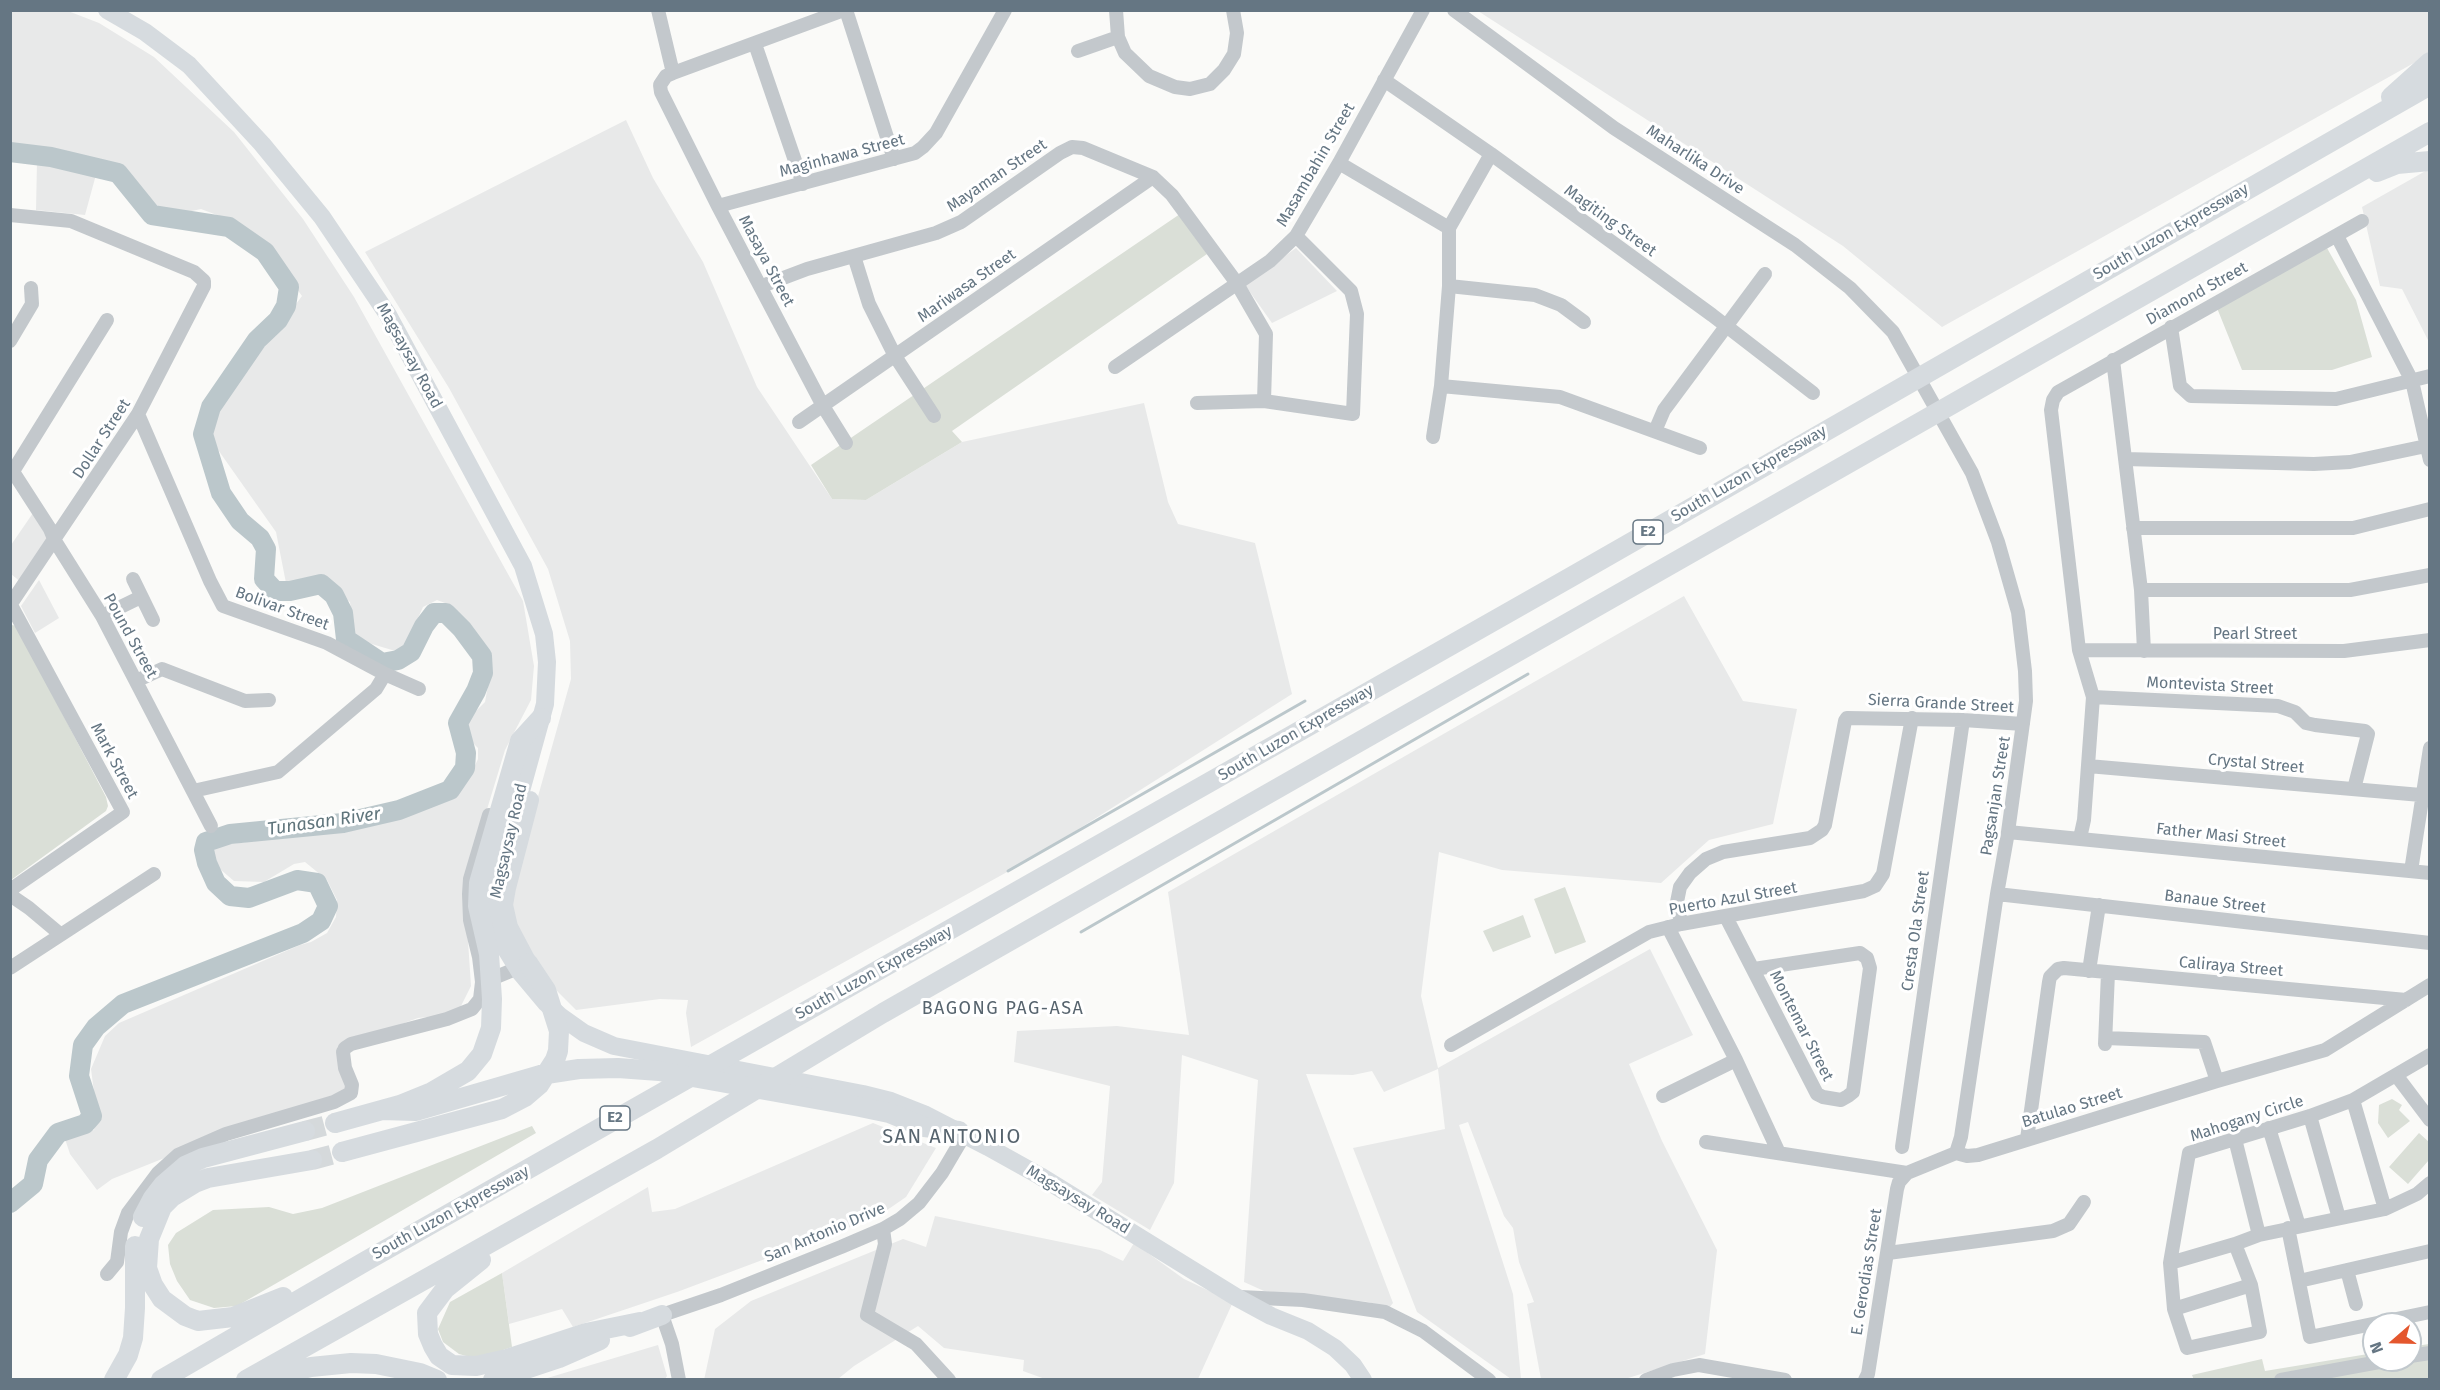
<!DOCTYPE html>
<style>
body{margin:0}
#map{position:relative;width:2440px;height:1390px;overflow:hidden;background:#fafaf8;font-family:"Fira Sans",sans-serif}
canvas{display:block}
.frame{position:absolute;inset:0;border:12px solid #657683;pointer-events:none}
.north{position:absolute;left:2362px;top:1312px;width:60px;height:60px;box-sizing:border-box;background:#fff;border:2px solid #c1c8cd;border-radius:50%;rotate:250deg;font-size:16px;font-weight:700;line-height:24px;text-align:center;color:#657683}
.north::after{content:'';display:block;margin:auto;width:21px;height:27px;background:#e4572e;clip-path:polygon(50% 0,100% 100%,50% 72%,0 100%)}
</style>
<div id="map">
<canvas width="2440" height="1390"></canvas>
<div class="frame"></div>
<div class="north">N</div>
</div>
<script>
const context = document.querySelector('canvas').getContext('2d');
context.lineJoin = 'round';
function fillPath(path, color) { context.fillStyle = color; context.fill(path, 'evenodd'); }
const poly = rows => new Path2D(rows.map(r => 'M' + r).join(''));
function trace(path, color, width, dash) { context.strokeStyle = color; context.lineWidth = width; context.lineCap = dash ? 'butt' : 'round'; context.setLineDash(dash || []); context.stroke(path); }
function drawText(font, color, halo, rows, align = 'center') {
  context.font = font + ' "Fira Sans",sans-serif'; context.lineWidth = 6; context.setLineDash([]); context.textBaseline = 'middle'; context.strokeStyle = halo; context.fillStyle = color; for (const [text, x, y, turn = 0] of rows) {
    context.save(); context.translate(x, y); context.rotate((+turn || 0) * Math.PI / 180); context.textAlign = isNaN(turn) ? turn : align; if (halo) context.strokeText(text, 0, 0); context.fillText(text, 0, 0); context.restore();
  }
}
fillPath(poly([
 [2429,10,2430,54,1942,327,1843,246,1478,11],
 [10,11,68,11,99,23,154,57,234,132,303,219,354,297,523,601,534,666,531,700,505,750,468,872,466,911,471,986,457,1014,418,1018,337,1047,348,1089,332,1099,167,1157,112,1179,97,1190,70,1154,65,1139,94,1130,97,1115,91,1069,105,1036,119,1023,300,945,311,942,327,933,336,917,337,900,327,880,305,862,294,864,264,882,234,881,214,864,209,853,211,846,274,839,297,834,328,834,374,824,446,800,472,772,478,759,478,748,467,737,465,722,485,702,491,669,471,627,453,606,437,600,423,607,402,653,355,639,350,602,321,578,286,583,276,532,209,437,212,417,302,296,264,244,238,223,201,209,178,214,145,201,109,163,11,144],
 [626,120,653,178,703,262,757,387,832,499,866,500,962,442,1144,403,1168,502,1178,524,1255,543,1292,694,1036,856,691,1047,686,1013,688,1000,660,999,576,1010,546,980,518,937,510,896,571,679,570,641,548,569,449,388,365,252],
 [37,162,97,171,85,215,36,210],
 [2429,169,2429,342,2402,289,2380,286,2362,207],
 [1296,248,1337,291,1272,323,1245,285],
 [33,513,49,540,22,583,11,574,11,545],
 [39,580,59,618,35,633,21,606],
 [1684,596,1743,701,1797,709,1773,824,1709,840,1661,883,1502,870,1439,852,1421,996,1438,1068,1650,949,1693,1035,1629,1064,1662,1141,1717,1250,1705,1354,1625,1379,1541,1379,1527,1304,1534,1302,1519,1262,1513,1228,1504,1216,1468,1122,1459,1125,1513,1294,1521,1379,1511,1379,1417,1312,1353,1148,1445,1129,1438,1069,1384,1092,1372,1071,1353,1075,1306,1074,1393,1303,1389,1308,1368,1302,1264,1291,1244,1282,1258,1080,1182,1055,1174,1183,1150,1230,1092,1195,1102,1182,1110,1086,1014,1062,1017,1031,1117,1026,1189,1035,1168,892],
 [873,1123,936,1148,906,1197,877,1217,677,1292,573,1327,562,1309,509,1324,502,1273,648,1187,652,1212,675,1209],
 [935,1216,1100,1250,1123,1261,1134,1243,1184,1279,1233,1302,1198,1379,1045,1379,1023,1371,1024,1360,944,1348,918,1326,854,1366,838,1379,704,1380,715,1329,751,1301,903,1239,926,1247],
 [658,1345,667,1376,665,1379,544,1379]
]), '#e8e9e9');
fillPath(poly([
 [1180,214,1207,254,952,431,962,442,866,500,832,499,811,465],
 [2327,248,2356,300,2372,357,2332,370,2242,370,2217,308],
 [13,625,17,627,106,797,108,806,106,811,11,880,10,626],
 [1565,887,1586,942,1555,954,1534,899],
 [1523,915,1531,937,1493,952,1483,931],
 [2392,1099,2402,1105,2399,1110,2410,1121,2388,1138,2378,1123,2379,1105],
 [532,1126,536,1133,237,1306,214,1308,190,1300,177,1281,170,1264,168,1245,176,1233,213,1210,269,1207,293,1214,322,1208],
 [2419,1133,2429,1142,2429,1160,2408,1184,2389,1167],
 [502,1273,512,1347,477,1359,459,1354,443,1342,438,1329,450,1302],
 [2429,1344,2429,1379,2194,1380,2192,1375,2262,1359,2265,1371,2374,1353,2374,1360,2410,1360,2410,1347]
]), '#dadfd7');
trace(poly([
 [1008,871,1305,701],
 [1081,932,1528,674]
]), '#bbc7cb', 3);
trace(poly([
 [10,152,51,157,118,173,152,215,229,227,265,252,289,287,286,306,278,320,257,340,211,407,203,434,221,493,240,521,260,538,266,549,264,579,275,591,290,591,321,584,334,595,343,613,346,639,382,663,398,660,411,652,424,626,434,613,446,613,462,629,482,656,483,673,476,691,458,723,466,753,465,768,450,790,399,810,343,823,230,834,206,842,204,850,207,863,216,883,230,896,249,898,297,880,317,883,328,906,321,921,303,933,123,1004,96,1027,83,1045,79,1076,92,1116,85,1124,58,1133,38,1160,33,1184,10,1203]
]), '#bbc7cb', 20);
trace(poly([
 [305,1131,335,1123],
 [312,1160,342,1152]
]), '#d5d9db', 20, [20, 10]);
trace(poly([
 [658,10,673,73],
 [844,10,673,73,666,76,660,85,661,92,718,206,823,406,846,443],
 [846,10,894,159],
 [1116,10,1118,37,1125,53,1149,76,1175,87,1190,89,1210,84,1224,70,1234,54,1237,33,1233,10],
 [1454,10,1614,128,1795,245,1850,288,1893,332,1972,473,1998,542,2018,612,2025,671,2026,701,2008,832,1997,894,1961,1137,1956,1153],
 [755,44,803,184],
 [1078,51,1118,37],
 [1384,80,1491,154,1712,315,1813,393],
 [1339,163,1449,228],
 [718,206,915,153,923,147,936,133,1005,10],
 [10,215,71,221,194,272,204,281,204,286,138,414,10,605],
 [2337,236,2412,381,2430,460],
 [854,256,869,304,895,356,934,416],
 [762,286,807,269,936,233,961,222,1060,153,1072,147,1083,148,1153,177,1172,195,1236,282,1266,334,1264,401,1353,414,1357,314,1351,291,1296,236],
 [1449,286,1535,295,1561,305,1584,322],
 [2171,327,2180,386,2191,396,2336,399,2430,376],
 [10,341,32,304,31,288],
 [2113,360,2141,590,2144,651],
 [1115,367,1270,261,1296,236,1339,163,1423,10],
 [1441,386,1560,397,1700,448],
 [1197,403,1264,401],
 [138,414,210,581,223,606,327,643,385,674,419,689],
 [799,422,1153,177],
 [1655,431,1664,410,1765,274],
 [1433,437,1441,386,1449,286,1449,228,1491,154],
 [2125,459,2314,464,2350,462,2426,446],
 [10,467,50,529,55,541,102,616,211,826],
 [10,476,107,320],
 [2133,528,2353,528,2430,509],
 [133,579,153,620],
 [2141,590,2350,590,2430,575],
 [102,616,141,597],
 [2079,650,2344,651,2430,640],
 [136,681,162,669,245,701,269,700],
 [2093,697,2278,706,2295,712,2306,723,2315,725,2365,731,2368,734,2354,789],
 [2088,766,2421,795],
 [193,791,278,772,376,689,385,674],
 [2008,832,2430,873],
 [2080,838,2084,820,2093,697,2079,650,2051,410,2053,400,2058,392,2362,221],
 [2411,871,2430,748],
 [10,890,123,812,11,605],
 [1997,894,2430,943],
 [10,895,29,908,60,934],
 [1726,917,1817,1094,1823,1097,1841,1100,1848,1096,1853,1092,1870,968,1867,958,1860,953,1754,969],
 [1681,924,1677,902,1680,887,1690,873,1706,859,1723,852,1810,838,1822,830,1825,825,1845,721,1847,718,1963,720,2023,724],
 [1668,927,1736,1060,1779,1153],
 [10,968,154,874],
 [2089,971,2099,905],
 [484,982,525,965],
 [2106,1038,2204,1042,2217,1081],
 [2105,1044,2108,973],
 [1451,1045,1649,932,1681,924,1864,891,1875,886,1883,874,1912,718],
 [2430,1055,2353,1100,2310,1116,2189,1153,2170,1263,2174,1309,2187,1348,2260,1332,2251,1285,2235,1244,2259,1235,2385,1209,2417,1194,2430,1183],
 [2396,1075,2430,1120],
 [1663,1096,1736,1060],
 [2353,1100,2385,1209],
 [2310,1116,2339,1218],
 [2269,1128,2299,1226],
 [2027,1139,2049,982,2050,977,2058,969,2064,968,2406,1000],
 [2235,1139,2259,1235],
 [1706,1142,1907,1173,1956,1153,1967,1156,1978,1155,2217,1081,2325,1050,2430,985],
 [1902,1147,1963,720],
 [2288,1228,2310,1337,2430,1312],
 [883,1229,885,1244,867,1315,916,1344,949,1380],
 [1888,1253,2053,1231,2069,1224,2084,1202],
 [2170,1263,2235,1244],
 [2347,1270,2356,1304],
 [107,1274,117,1262,121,1232,128,1213,158,1173,178,1155,226,1134,334,1102,351,1093,352,1085,345,1068,343,1052,345,1048,351,1044,447,1019,472,1009,480,999,482,982,479,957,470,920,469,894,470,879,489,815],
 [2299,1281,2430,1251],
 [1240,1297,1303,1300,1385,1312,1423,1331,1489,1380],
 [2174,1309,2251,1285],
 [2410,1356,2430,1353],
 [679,1380,672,1344,662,1315,721,1295,841,1247,883,1229,900,1219,919,1203,942,1173,965,1134],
 [1646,1380,1673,1370,1699,1365,1785,1380],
 [1865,1380,1868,1374,1897,1189,1899,1182,1907,1173],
 [2281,1380,2390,1360]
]), '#c3c8cc', 14);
trace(poly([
 [107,10,145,32,189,65,262,144,322,217,388,315,523,566,544,634,547,662,545,704,498,874,494,908,496,923,504,946,520,972,546,1003,560,1016,584,1033,614,1046,863,1094,891,1101,924,1114,988,1147,1040,1176,1236,1297,1271,1316,1308,1331,1335,1348,1353,1365,1363,1380],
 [528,963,509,927,504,905,507,888,530,800]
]), '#d6dbdf', 18);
trace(poly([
 [2391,97,2430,62],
 [2377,172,2397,164,2430,161],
 [381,1110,416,1111,540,1075,579,1069,618,1068,659,1071,860,1107,889,1113,924,1127,959,1131],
 [335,1123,400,1105,432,1092,468,1071,482,1054,491,1028,492,999,489,954,478,906,479,883,520,741,541,718],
 [342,1152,502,1109,525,1097,539,1085,555,1060,558,1051,559,1031,546,990,528,963],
 [143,1217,153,1198,163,1185,185,1166,203,1158,305,1131],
 [481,1260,445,1289,427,1313,428,1334,433,1346,439,1356,452,1365,476,1366,507,1359,586,1333,640,1322],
 [283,1297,233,1317,198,1321,185,1316,162,1299,153,1285,147,1268,149,1239,162,1207,172,1197,195,1183,208,1178,312,1160],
 [630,1327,662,1315],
 [114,1380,128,1355,133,1338,135,1308,135,1246],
 [161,1380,366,1261,1571,577,2430,85],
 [246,1380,657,1149,883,1013,2430,132],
 [277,1380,290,1372,311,1367,351,1363,376,1364,420,1373,437,1380],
 [493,1380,559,1358,600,1340]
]), '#d6dbdf', 20);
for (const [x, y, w] of [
 [1648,532,30],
 [615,1118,30]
]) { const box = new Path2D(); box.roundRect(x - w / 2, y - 12, w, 24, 4.5); context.fillStyle = '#fff'; context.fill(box); trace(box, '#657683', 1.5); }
drawText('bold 15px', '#657683', null, [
 ["E2",1648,532],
 ["E2",615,1118]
]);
drawText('16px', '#657683', '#fff', [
 ["Maginhawa Street",842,156,-15],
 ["Maharlika Drive",1695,160,33],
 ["Masambahin Street",1316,165,-60],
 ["Mayaman Street",997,176,-34],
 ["Magiting Street",1610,221,36],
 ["South Luzon Expressway",2171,232,-30],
 ["Masaya Street",766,261,62],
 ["Mariwasa Street",967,286,-35],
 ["Diamond Street",2197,294,-29],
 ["Magsaysay Road",409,356,61],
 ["Dollar Street",102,439,-57],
 ["South Luzon Expressway",1749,474,-30],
 ["Bolivar Street",282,609,20],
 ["Pearl Street",2255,635],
 ["Pound Street",130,636,61],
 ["Montevista Street",2210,686,3],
 ["Sierra Grande Street",1941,704,3],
 ["South Luzon Expressway",1296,733,-30],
 ["Mark Street",114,761,62],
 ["Crystal Street",2256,764,5],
 ["Pagsanjan Street",1996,796,-81],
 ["Father Masi Street",2221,836,6],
 ["Magsaysay Road",509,841,-77],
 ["Puerto Azul Street",1733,899,-10],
 ["Banaue Street",2215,902,7],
 ["Cresta Ola Street",1916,931,-82],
 ["Caliraya Street",2231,967,5],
 ["South Luzon Expressway",874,973,-29],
 ["Montemar Street",1801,1026,63],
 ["Batulao Street",2072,1108,-17],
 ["Mahogany Circle",2247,1119,-18],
 ["Magsaysay Road",1078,1200,31],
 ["South Luzon Expressway",451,1213,-29],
 ["San Antonio Drive",825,1233,-23],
 ["E. Gerodias Street",1867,1272,-81]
]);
drawText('italic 18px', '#60757c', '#fff', [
 ["Tunasan River",324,822,-8]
]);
context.letterSpacing = '1.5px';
drawText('18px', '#57646e', '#fff', [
 ["BAGONG PAG-ASA",1003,1009]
]);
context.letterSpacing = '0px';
context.letterSpacing = '1.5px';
drawText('20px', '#57646e', '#fff', [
 ["SAN ANTONIO",952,1137]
]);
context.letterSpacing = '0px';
</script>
